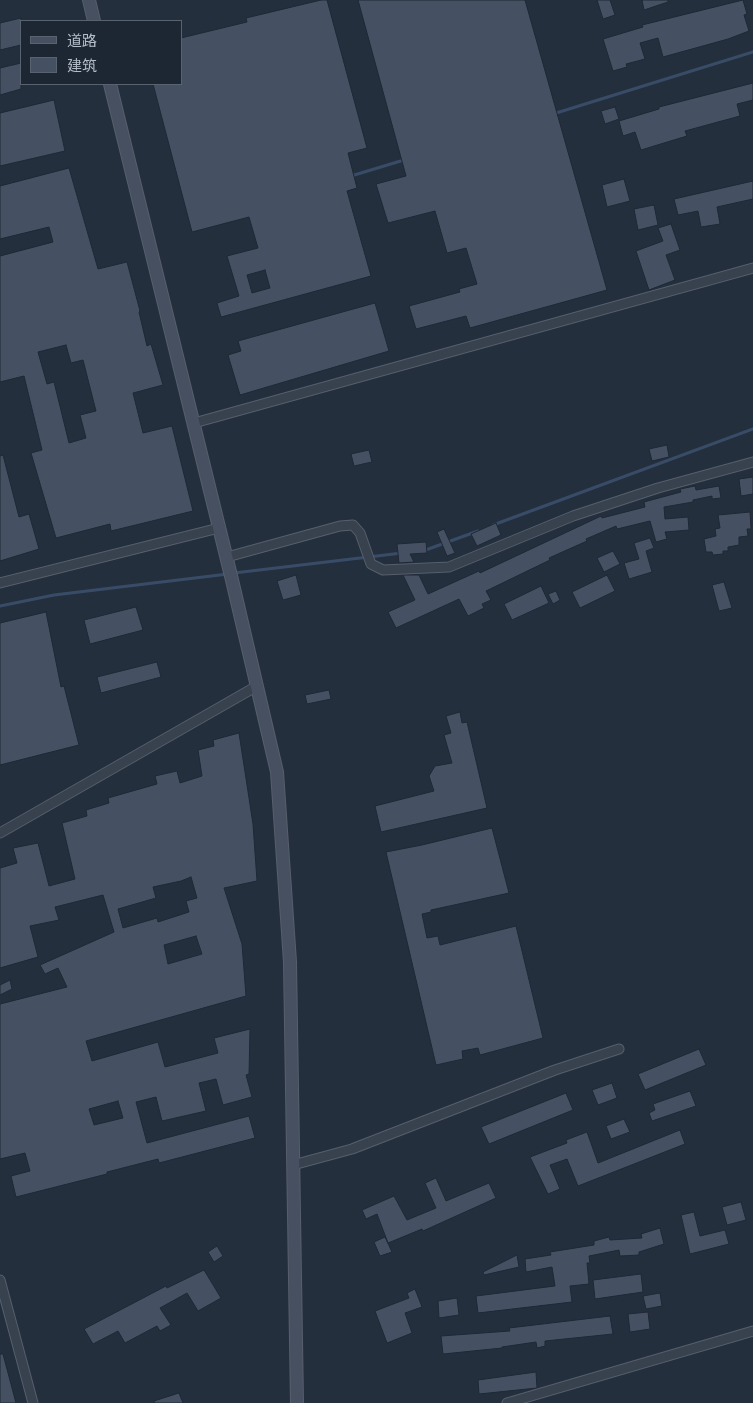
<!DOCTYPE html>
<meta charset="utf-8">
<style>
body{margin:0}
#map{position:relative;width:753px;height:1403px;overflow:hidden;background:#242f3e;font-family:"Noto Sans","Noto Sans SC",sans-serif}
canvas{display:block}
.legend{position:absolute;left:20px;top:20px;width:162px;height:65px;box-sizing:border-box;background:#1d2633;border:1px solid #59626f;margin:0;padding:6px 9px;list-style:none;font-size:15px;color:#b4bcc9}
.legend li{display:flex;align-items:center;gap:10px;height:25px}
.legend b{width:25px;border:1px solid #59626f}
</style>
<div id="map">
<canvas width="753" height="1403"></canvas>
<ul class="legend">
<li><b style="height:6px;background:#465061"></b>道路</li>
<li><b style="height:14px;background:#455162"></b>建筑</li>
</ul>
</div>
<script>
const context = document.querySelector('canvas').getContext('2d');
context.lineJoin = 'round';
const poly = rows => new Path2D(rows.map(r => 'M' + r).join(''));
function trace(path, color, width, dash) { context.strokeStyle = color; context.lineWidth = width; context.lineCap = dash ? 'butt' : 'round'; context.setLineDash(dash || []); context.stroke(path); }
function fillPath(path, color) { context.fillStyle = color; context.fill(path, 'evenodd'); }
trace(poly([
 [553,114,753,52],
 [351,176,404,160],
 [493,525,753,429],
 [423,551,478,531],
 [234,573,402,553],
 [0,606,54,595,228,574]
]), '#394c67', 3);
const building = poly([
 [321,0,327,0,367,148,348,153,357,188,347,191,371,276,221,317,217,303,239,296,227,256,258,248,249,217,192,232,153,84,181,84,181,38,247,22,246,18,321,0],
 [265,270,270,288,252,293,247,275,265,270],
 [358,0,525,0,607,290,470,328,466,316,416,329,409,306,460,292,459,289,477,284,466,248,447,253,435,211,388,223,376,184,406,176,358,0],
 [597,0,610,0,615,15,603,19,597,0],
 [642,0,668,0,668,2,644,10,642,0],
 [743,0,747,14,744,15,749,31,728,39,663,57,658,38,640,43,645,59,626,64,627,67,613,71,603,39,643,27,642,25,743,0],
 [21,18,21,45,0,50,0,23,21,18],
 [21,63,21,89,0,95,0,68,21,63],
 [753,83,753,100,737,104,740,116,685,131,687,136,641,150,635,132,623,136,619,121,659,109,659,107,753,83],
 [54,100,65,151,0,166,0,113,54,100],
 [615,107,619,119,605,124,601,111,615,107],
 [69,168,98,269,127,262,140,311,139,312,147,346,151,344,163,385,133,393,143,433,172,426,193,511,111,531,110,524,56,538,31,453,42,450,24,376,0,382,0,256,53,242,49,227,0,239,0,186,69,168],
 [66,345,71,363,83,360,96,411,80,415,86,438,69,443,54,382,47,384,38,352,66,345],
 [624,179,630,201,607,207,602,185,624,179],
 [753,181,753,199,717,207,720,224,701,227,698,211,678,215,674,199,753,181],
 [654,205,658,225,638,230,634,209,654,205],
 [671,224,680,250,666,255,675,280,649,290,636,251,663,241,658,228,671,224],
 [375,303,389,351,240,395,228,355,241,351,238,341,375,303],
 [667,445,669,457,652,461,649,449,667,445],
 [369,450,372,462,354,466,351,454,369,450],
 [3,455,19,517,29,514,39,549,0,561,0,456,3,455],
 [753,477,753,494,741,496,739,479,753,477],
 [695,486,696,490,719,486,721,498,712,499,712,496,693,500,693,502,664,507,665,519,688,517,689,530,665,532,667,539,656,542,650,521,617,529,616,526,586,539,587,541,549,558,550,560,486,591,491,600,482,604,484,608,468,616,459,599,396,628,388,612,415,600,403,575,419,575,428,594,479,571,480,573,601,516,602,518,645,507,644,502,681,492,680,489,695,486],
 [750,512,751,529,747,529,748,536,739,537,739,545,728,547,728,551,723,551,723,554,713,555,712,552,706,552,704,539,716,536,715,529,720,528,718,515,750,512],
 [496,523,501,535,477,546,471,534,496,523],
 [444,529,455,553,447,556,437,532,444,529],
 [650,538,654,548,646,551,652,572,629,579,624,563,639,559,634,543,650,538],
 [426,542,427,553,410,554,414,562,399,563,397,544,426,542],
 [613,551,620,564,604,572,597,558,613,551],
 [296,575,301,595,283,600,277,581,296,575],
 [607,575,615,591,580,608,572,592,607,575],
 [724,582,732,608,719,611,712,585,724,582],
 [541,586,549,603,512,620,504,604,541,586],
 [556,591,560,600,553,604,548,594,556,591],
 [136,607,143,630,90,644,84,620,136,607],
 [46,612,61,687,64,686,79,745,0,765,0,623,46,612],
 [157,662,161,677,101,693,97,677,157,662],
 [329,690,331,699,307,704,305,695,329,690],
 [460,712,462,723,467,722,487,808,381,832,375,806,434,791,429,776,435,766,452,763,444,735,451,733,446,716,460,712],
 [239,733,253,824,257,881,224,888,242,944,246,996,86,1041,92,1061,158,1042,165,1067,218,1053,214,1038,250,1029,249,1074,246,1075,252,1097,223,1105,216,1079,199,1083,206,1111,162,1121,156,1097,136,1102,147,1143,249,1116,255,1138,159,1163,158,1159,107,1172,107,1174,16,1197,11,1176,30,1171,25,1153,0,1159,0,1004,67,987,58,968,45,974,40,965,114,932,103,895,55,907,59,920,30,926,38,957,0,968,0,868,17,863,13,848,38,843,49,886,75,879,62,823,87,816,86,810,109,803,108,798,157,784,155,776,177,771,180,783,202,776,198,750,214,746,213,740,239,733],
 [191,877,197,898,186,901,189,912,158,922,157,918,123,928,118,909,156,898,153,887,181,881,191,877],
 [196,936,202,954,168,964,164,945,196,936],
 [118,1101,123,1118,94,1125,89,1109,118,1101],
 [492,828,509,893,431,910,431,912,422,914,427,938,438,936,440,945,516,926,543,1038,480,1055,478,1048,462,1051,463,1059,436,1065,386,852,422,845,492,828],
 [10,980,12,989,0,995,0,985,10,980],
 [699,1049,706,1065,645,1090,638,1074,699,1049],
 [612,1083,617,1098,598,1105,592,1090,612,1083],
 [690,1091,696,1106,652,1121,649,1113,655,1110,653,1104,690,1091],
 [566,1093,573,1110,489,1144,481,1127,566,1093],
 [624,1119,630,1132,611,1139,606,1126,624,1119],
 [680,1130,685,1144,578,1186,567,1159,550,1165,560,1189,548,1194,530,1157,567,1143,566,1140,587,1132,598,1163,680,1130],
 [436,1178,446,1201,489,1183,496,1198,423,1231,422,1229,388,1243,377,1214,366,1219,362,1210,394,1196,407,1220,436,1208,425,1183,436,1178],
 [741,1202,746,1220,727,1225,722,1207,741,1202],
 [694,1212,700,1236,725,1230,729,1244,690,1254,681,1215,694,1212],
 [660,1228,664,1244,639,1252,639,1255,620,1256,619,1250,589,1256,590,1263,587,1263,589,1284,570,1286,572,1302,478,1313,476,1296,555,1286,552,1267,526,1272,525,1259,551,1255,550,1252,594,1245,594,1241,609,1237,610,1240,642,1238,641,1234,660,1228],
 [385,1237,392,1252,380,1256,374,1242,385,1237],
 [217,1246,223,1256,214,1262,208,1252,217,1246],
 [517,1255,519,1267,484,1275,483,1272,517,1255],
 [204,1270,221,1298,198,1311,187,1293,160,1308,171,1325,160,1331,157,1326,125,1343,118,1331,93,1344,84,1329,166,1286,167,1288,204,1270],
 [641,1274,643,1292,595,1299,593,1280,641,1274],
 [415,1289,422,1307,405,1313,412,1333,387,1343,375,1311,409,1298,407,1293,415,1289],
 [660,1293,662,1306,646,1309,643,1296,660,1293],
 [457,1298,459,1315,439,1318,438,1301,457,1298],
 [648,1312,650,1329,630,1332,628,1314,648,1312],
 [610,1316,613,1334,545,1341,545,1346,537,1348,536,1342,502,1347,502,1348,443,1354,441,1336,510,1331,509,1328,610,1316],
 [0,1354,3,1354,16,1403,0,1403,0,1354],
 [536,1372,537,1388,479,1394,478,1380,536,1372],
 [179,1393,183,1403,155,1403,154,1401,179,1393]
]);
fillPath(building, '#455162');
trace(building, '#1f2835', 1);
const street = poly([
 [194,423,753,268],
 [227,557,340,526,353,525,360,533,371,564,383,570,449,567,573,516,658,488,753,462],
 [0,583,219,528],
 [0,833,257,686],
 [293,1165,352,1149,555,1070,619,1049],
 [0,1280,33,1403],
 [507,1403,753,1331]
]);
const secondary = poly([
 [89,0,94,21],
 [110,84,232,580,277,772,290,962,297,1403]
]);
trace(street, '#565f6c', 11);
trace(secondary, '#565f6c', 14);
trace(street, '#38414e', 9);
trace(secondary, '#465061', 12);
</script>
